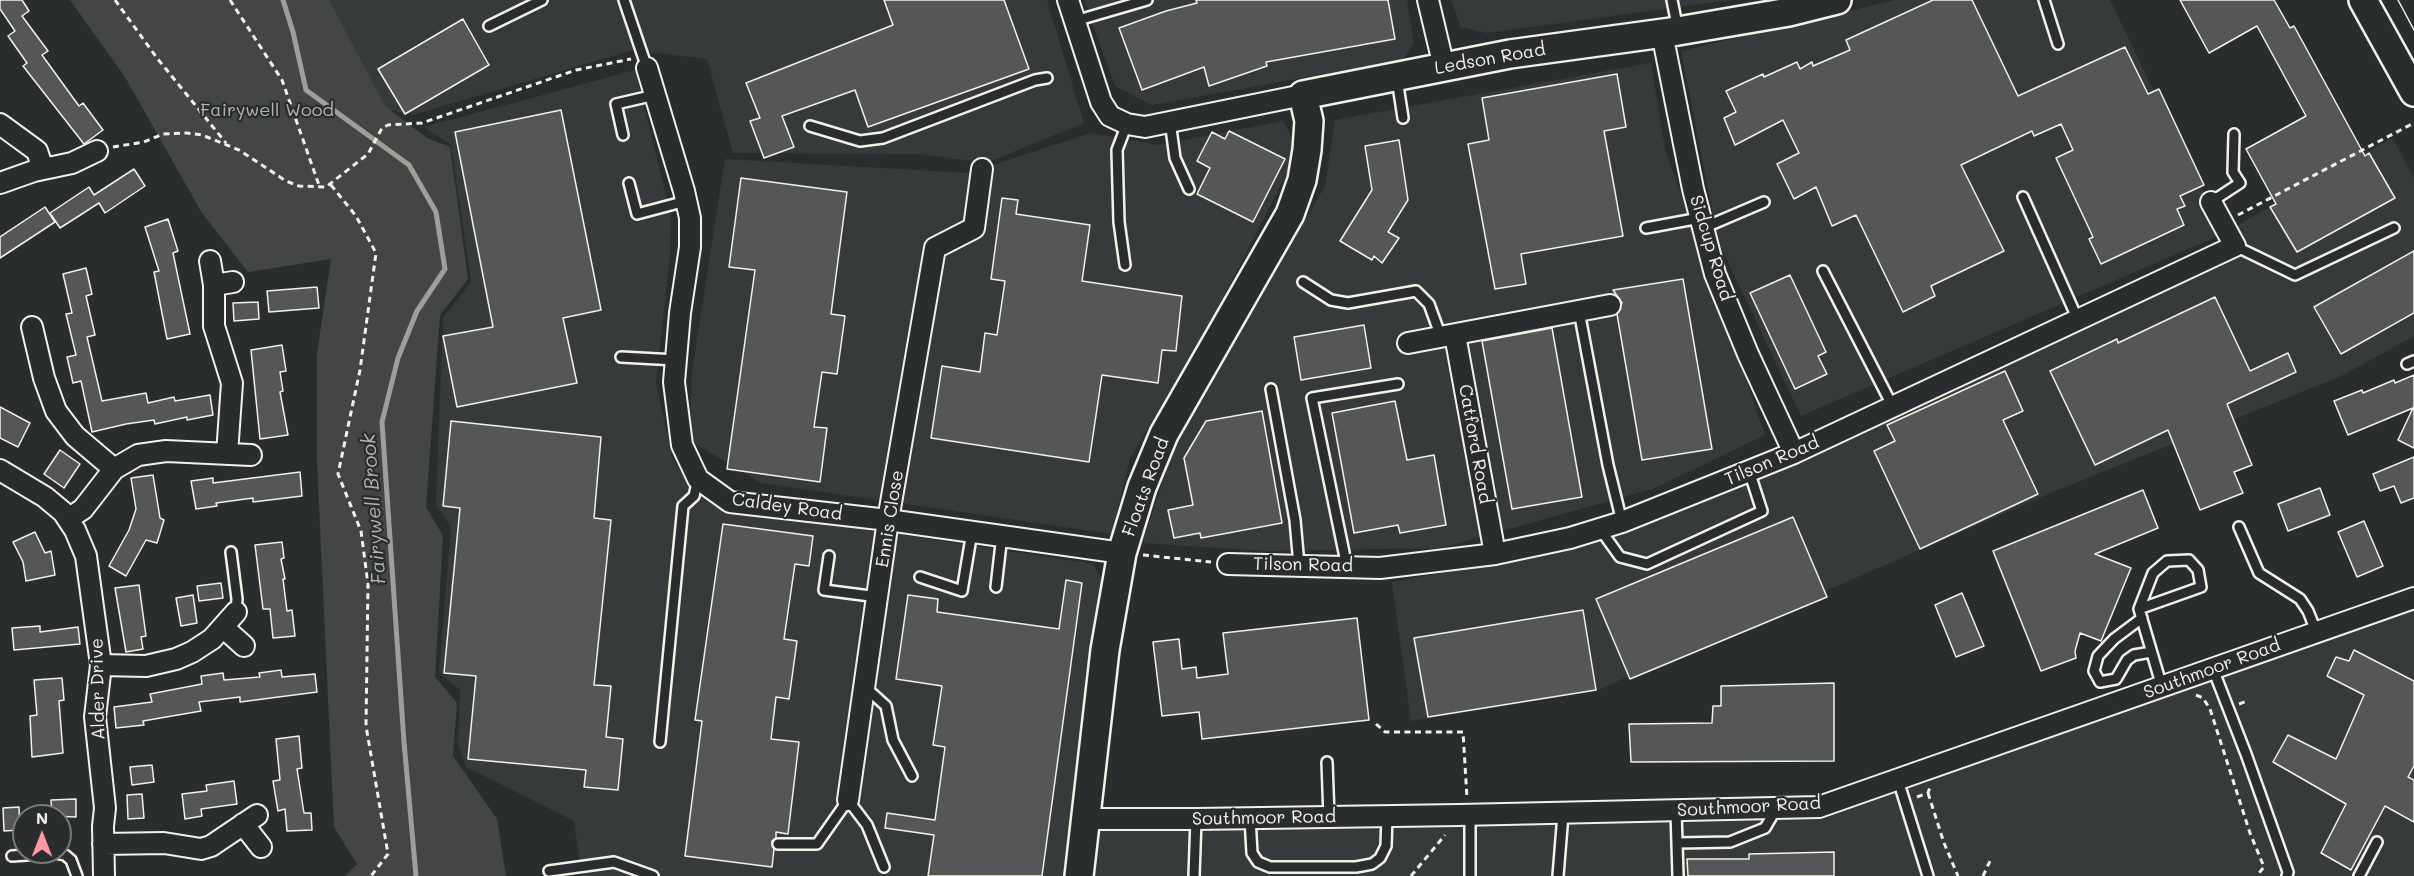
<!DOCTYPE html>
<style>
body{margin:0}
#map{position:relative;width:2414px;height:876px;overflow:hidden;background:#2a2d2e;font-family:Mali,sans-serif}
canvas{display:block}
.north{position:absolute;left:12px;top:804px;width:60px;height:60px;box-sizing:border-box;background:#2a2d2e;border:2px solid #7b7b78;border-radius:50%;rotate:0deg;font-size:16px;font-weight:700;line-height:24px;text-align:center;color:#f4f1e8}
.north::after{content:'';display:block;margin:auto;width:21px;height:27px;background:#ff9aa2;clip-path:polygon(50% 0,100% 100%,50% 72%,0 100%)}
</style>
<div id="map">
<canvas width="2414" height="876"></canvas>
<div class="north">N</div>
</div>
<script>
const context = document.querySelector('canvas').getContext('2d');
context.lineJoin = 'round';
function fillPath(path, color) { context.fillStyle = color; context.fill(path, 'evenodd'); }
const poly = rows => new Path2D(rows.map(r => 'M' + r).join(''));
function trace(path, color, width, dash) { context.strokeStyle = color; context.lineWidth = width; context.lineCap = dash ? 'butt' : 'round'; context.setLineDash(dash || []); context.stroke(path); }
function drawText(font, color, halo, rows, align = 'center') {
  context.font = font + ' Mali,sans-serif'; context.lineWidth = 4.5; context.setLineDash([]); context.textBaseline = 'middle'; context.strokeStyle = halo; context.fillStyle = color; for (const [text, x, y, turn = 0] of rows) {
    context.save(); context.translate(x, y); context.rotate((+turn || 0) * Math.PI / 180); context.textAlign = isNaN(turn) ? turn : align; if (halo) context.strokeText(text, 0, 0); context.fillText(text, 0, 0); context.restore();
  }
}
fillPath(poly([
 [326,0,1047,0,1084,123,986,163,920,154,733,153,707,59,633,50,413,115,381,108],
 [1084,0,1407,0,1414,44,1402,60,1152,105,1115,86],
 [1451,0,1731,0,1487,33,1461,27],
 [1895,0,2110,0,2223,234,1801,416,1718,241,1681,51],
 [1651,63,1665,149,1765,435,1655,488,1442,548,1265,551,1142,543,1174,449,1325,186,1335,120],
 [635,70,671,215,670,255,656,383,673,460,686,478,711,501,851,527,1093,564,1103,582,1068,876,582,876,574,821,466,767,458,744,460,690,439,673,451,527,436,505,443,318,471,282,451,145,424,127],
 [1283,121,1299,150,1203,337,1130,458,1112,534,761,483,689,440,692,371,725,159,969,173,1091,133,1158,145],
 [2392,138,2414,177,2414,336,2341,376,2058,490,1595,691,1411,721,1392,582,1556,553,1798,462,2240,253,2238,225],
 [2414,598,2414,876,1079,876,1086,819,1819,807]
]), '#373a3a');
fillPath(poly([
 [70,0,329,0,385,106,427,138,450,147,468,279,440,315,426,507,443,536,435,677,457,703,453,756,497,819,506,876,345,876,357,864,334,827,317,461,317,353,331,259,248,272,202,213,125,77]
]), '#444645');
trace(poly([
 [283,0,293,32,306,90,409,165,436,212,445,269,417,311,398,358,382,422,404,742,416,876]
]), '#9f9f9a', 5);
const building = poly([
 [0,0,22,0,29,11,22,16,48,51,42,55,79,106,83,103,103,130,84,144,23,66,27,63,8,36,15,31,0,9,0,0],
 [884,0,1004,0,1029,69,868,127,855,90,782,116,794,147,764,158,750,121,760,118,746,83,893,25,884,0],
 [1196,0,1388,0,1395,39,1266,62,1267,66,1209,86,1204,67,1142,90,1119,28,1166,11,1197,3,1196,0],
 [1933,0,1972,0,2018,96,2125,47,2148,94,2159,89,2204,185,2180,196,2185,206,2177,209,2184,225,2101,264,2089,239,2093,237,2056,158,2073,150,2061,124,2034,136,2032,131,1961,165,2004,251,1931,286,1935,296,1903,312,1856,215,1832,226,1816,187,1794,199,1777,164,1799,153,1783,120,1735,145,1724,118,1736,112,1726,91,1763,74,1764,77,1797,62,1800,69,1812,62,1813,66,1850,50,1846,40,1933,0],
 [2180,0,2274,0,2290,28,2294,26,2365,156,2369,153,2395,198,2297,252,2270,207,2276,204,2246,149,2306,116,2257,26,2209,53,2180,0],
 [463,19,489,65,405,114,378,69,463,19],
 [1617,74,1626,127,1604,131,1623,236,1521,254,1526,284,1495,289,1468,144,1489,140,1482,98,1617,74],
 [561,110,601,310,563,318,577,383,457,407,443,336,493,327,455,132,561,110],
 [1229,131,1285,159,1253,222,1197,194,1210,168,1197,161,1212,132,1225,139,1229,131],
 [1399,140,1408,200,1388,232,1399,238,1382,263,1374,256,1372,260,1340,241,1372,190,1365,146,1399,140],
 [134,169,145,186,105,213,99,203,60,228,50,213,89,187,94,195,134,169],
 [741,178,847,192,831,314,845,316,837,374,822,372,814,427,827,428,820,482,727,469,755,270,729,267,741,178],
 [1002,198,1018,200,1016,214,1090,225,1082,281,1182,296,1176,351,1162,350,1158,383,1102,375,1089,462,931,438,942,366,980,372,985,333,997,335,1005,281,991,279,1002,198],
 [45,207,55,222,0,258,0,237,45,207],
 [168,219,178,251,173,253,190,334,167,339,154,272,159,271,145,227,168,219],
 [2414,251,2414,313,2341,354,2314,307,2414,251],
 [86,268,92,294,86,296,95,335,87,337,102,401,146,393,148,403,174,397,175,401,210,395,213,415,187,420,187,417,155,424,154,420,126,424,92,432,81,381,73,383,67,357,76,355,66,314,72,313,63,274,86,268],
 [1790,275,1826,352,1818,356,1827,374,1795,389,1750,293,1790,275],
 [1683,279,1712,449,1642,460,1617,314,1622,303,1613,290,1683,279],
 [317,287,319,308,269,312,267,291,317,287],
 [2215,297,2250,371,2288,353,2296,372,2227,404,2252,465,2234,472,2243,493,2200,510,2168,430,2095,465,2050,371,2117,339,2118,343,2215,297],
 [258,302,259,319,234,321,233,303,258,302],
 [1364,325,1371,368,1301,380,1294,337,1364,325],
 [1552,328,1582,497,1512,509,1482,341,1552,328],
 [282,345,286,371,280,372,283,391,280,392,288,435,260,439,251,350,282,345],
 [2005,371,2023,411,2003,420,2038,494,1920,549,1874,451,1895,441,1887,425,2005,371],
 [2414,375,2414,448,2398,440,2413,408,2348,435,2334,401,2362,390,2363,393,2394,380,2395,383,2414,375],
 [1395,401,1407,460,1434,455,1446,525,1400,533,1398,525,1354,533,1332,413,1395,401],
 [0,407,30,423,18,447,0,438,0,407],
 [1262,411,1282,523,1201,538,1200,533,1174,538,1168,510,1193,505,1184,458,1206,421,1262,411],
 [451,421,601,437,594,518,611,520,594,685,611,686,606,737,623,739,618,790,584,787,586,770,468,759,476,676,444,673,460,508,443,506,451,421],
 [60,450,80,464,64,488,44,474,60,450],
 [2414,457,2414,498,2401,503,2394,486,2380,491,2373,474,2414,457],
 [300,472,302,496,253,502,253,498,216,503,217,506,196,509,191,481,213,478,213,483,300,472],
 [153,475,160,518,164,520,157,543,146,540,126,576,109,566,129,530,136,509,131,478,153,475],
 [2320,488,2330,515,2288,531,2278,504,2320,488],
 [2143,490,2158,528,2095,554,2131,568,2101,641,2080,633,2075,651,2076,658,2041,671,1993,551,2143,490],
 [1793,517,1827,597,1630,679,1596,599,1793,517],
 [2364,521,2383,566,2357,577,2338,532,2364,521],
 [723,524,813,536,809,566,795,564,784,639,797,641,789,699,776,697,771,739,799,742,788,834,776,832,776,838,772,841,774,849,772,867,685,856,702,721,695,720,723,524],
 [35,532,45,553,51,551,55,575,26,581,23,562,13,542,35,532],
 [282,542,284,558,281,559,285,579,283,579,287,611,292,610,295,636,273,638,270,609,263,609,255,545,282,542],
 [1066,580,1082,583,1042,876,928,876,934,835,885,828,887,813,935,820,945,747,933,745,942,686,896,679,908,595,938,599,937,612,1059,629,1066,580],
 [221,583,223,598,199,601,197,586,221,583],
 [139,585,146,636,141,637,143,649,126,652,115,588,139,585],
 [1962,593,1984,646,1956,657,1935,605,1962,593],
 [193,595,197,623,181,626,176,598,193,595],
 [1583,610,1596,690,1428,717,1414,638,1583,610],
 [1357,618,1369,720,1202,739,1199,712,1162,716,1153,642,1179,639,1182,669,1196,667,1197,678,1228,674,1223,633,1357,618],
 [40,626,40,632,78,627,80,644,14,650,12,628,40,626],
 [2354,650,2414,681,2414,766,2408,777,2414,780,2414,822,2385,806,2351,870,2321,853,2346,804,2273,762,2288,735,2336,759,2364,695,2327,676,2336,657,2349,661,2354,650],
 [281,670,282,677,315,674,317,692,240,702,240,697,199,702,201,711,143,721,144,725,116,728,114,707,152,702,150,694,202,684,201,676,223,673,224,680,260,677,259,673,281,670],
 [62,678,64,700,59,701,63,753,32,757,30,716,37,715,34,680,62,678],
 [1834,683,1834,761,1631,762,1629,724,1712,723,1713,706,1721,706,1721,686,1834,683],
 [299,736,302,768,297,769,304,813,311,813,312,830,287,831,285,809,278,811,273,781,280,780,276,739,299,736],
 [152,765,154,782,132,785,130,767,152,765],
 [234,781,237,804,201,809,202,816,185,819,182,794,207,791,206,785,234,781],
 [142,794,144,818,128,819,127,795,142,794],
 [76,799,76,817,52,816,51,800,76,799],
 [19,807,20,830,4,831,3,808,19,807],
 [1834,852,1834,876,1688,876,1687,859,1749,859,1749,854,1834,852]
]);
fillPath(building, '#555756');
trace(building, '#f4f1e8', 1.5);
const lane = poly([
 [624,0,647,68],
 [1672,0,1678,30],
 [2044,0,2058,44],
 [1075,21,1147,0],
 [489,26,542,0],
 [1397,79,1403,118],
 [1170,121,1175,158,1189,189],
 [810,126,860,141,883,138,1035,80,1047,78],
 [623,135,616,104,655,95],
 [629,183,637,214,686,201],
 [2023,197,2078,320],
 [2211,202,2240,183,2233,172,2234,134],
 [1646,228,1700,218],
 [1703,228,1764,202],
 [2235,246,2295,275,2394,228],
 [1125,265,1119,222,1117,150,1127,124],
 [1823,271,1893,407],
 [1303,282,1331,300,1348,303,1416,291,1429,304,1441,337],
 [1579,311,1608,465,1622,522],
 [621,357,676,360],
 [2407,364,2414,361],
 [1271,389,1295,520,1299,565],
 [2239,527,2259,573,2300,599,2308,611,2316,631],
 [1600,529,1620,557,1647,564,1762,511,1749,471],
 [231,552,237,599,236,612],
 [829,556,824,590,878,597],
 [1347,567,1312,398,1398,384],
 [920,577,962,591,972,532],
 [996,587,1002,535],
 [2139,609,2201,587,2198,570,2189,560,2167,561,2153,573,2139,609,2162,687],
 [2142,618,2114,639,2098,656,2094,671,2100,682,2116,679,2127,660,2134,655,2151,652],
 [2213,669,2246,754,2288,872,2287,876],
 [865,687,886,706,893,740,912,776],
 [660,742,683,506,694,496,698,479],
 [1327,762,1329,817],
 [1898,780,1928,876],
 [1676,811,1678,876],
 [1470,815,1470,876],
 [1250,818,1252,853,1258,862,1270,867,1356,867,1372,864,1380,858,1386,846,1387,816],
 [1678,843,1730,842,1765,828,1776,809],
 [778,844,817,844,848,800,867,825,884,867],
 [12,856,55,853,65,855,71,860,77,876],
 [549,871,614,862,653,876],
 [1194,876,1196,819],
 [1558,876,1563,814],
 [2359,876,2377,842]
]);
const street = poly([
 [1068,0,1101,102,1110,116,1127,124,1145,127,1303,95],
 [1428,0,1444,67],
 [1662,33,1693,189,1715,274,1748,354,1794,453],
 [647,68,684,191,690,218,690,247,680,313,674,382,682,445,698,479,730,502,888,520,1122,553],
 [0,124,37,151,43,169],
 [0,183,34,171,72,163,97,151],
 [210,261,214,285,214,326,232,383,227,454],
 [214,285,233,282],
 [32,327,44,378,56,411,75,436,114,469],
 [1455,335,1495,554],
 [1408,343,1610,305],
 [0,470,45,497,63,512,75,530,86,556,101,665,95,717,105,808,103,826,104,876],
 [68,519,83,509,114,469,138,455,166,451,251,455],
 [1228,564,1380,568,1495,554,1570,538,1622,522,1794,453,2235,246,2211,202],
 [224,628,244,646],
 [101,665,146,666,176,659,192,652,212,639,236,612],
 [848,800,888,520,935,248,974,228,982,169],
 [1086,819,1196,819,1459,815,1819,807,2414,598],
 [243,824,261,847],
 [103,844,164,843,201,849,211,846,257,815]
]);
const secondary = poly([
 [2363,0,2414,92],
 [1079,876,1105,650,1122,553,1142,487,1164,434,1290,214,1302,180,1307,150,1309,121,1303,95,1510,54,1678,31,1789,12,1837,0]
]);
trace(lane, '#f4f1e8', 14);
trace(street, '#f4f1e8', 24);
trace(secondary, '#f4f1e8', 32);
trace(poly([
 [115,0,157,58,226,143],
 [230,0,282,80,320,188],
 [113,147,144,142,163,134,187,133,202,135,239,150,286,181,299,186,326,187,368,154,382,128,388,125,422,123,576,70,631,59],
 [331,185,356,216,376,253,360,370,338,474,361,531,368,584,366,726,388,854,371,876],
 [2238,215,2414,123],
 [1143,555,1211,562],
 [2196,695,2203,698,2210,709,2250,833,2264,867,2259,873],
 [2239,704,2247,701],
 [1376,724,1385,732,1463,732,1467,798],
 [1928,793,1944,843,1958,876],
 [1917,797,1928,793,1930,787],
 [1411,876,1445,835],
 [1983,876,1990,861]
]), '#f4f1e8', 3, [6, 4.5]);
trace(lane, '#2a2d2e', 9);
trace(street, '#2a2d2e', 20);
trace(secondary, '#2a2d2e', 27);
trace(poly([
 [2398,0,2414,30]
]), '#f4f1e8', 1.5);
drawText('18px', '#f4f1e8', '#2a2d2e', [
 ["Ledson Road",1490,59,-10],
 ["Sidcup Road",1711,248,73],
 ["Catford Road",1475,444,80],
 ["Tilson Road",1772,461,-23],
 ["Floats Road",1146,487,-70],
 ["Caldey Road",787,507,8],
 ["Ennis Close",890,519,-81],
 ["Tilson Road",1303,565,1],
 ["Southmoor Road",2212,669,-20],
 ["Alder Drive",98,689,-91],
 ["Southmoor Road",1749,807,-3],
 ["Southmoor Road",1264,818,-1]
]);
drawText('18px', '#b6b5af', '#2a2d2e', [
 ["Fairywell Wood",267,110]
]);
drawText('italic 20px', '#b5b3ae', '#2a2d2e', [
 ["Fairywell Brook",374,509,-94]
]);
</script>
